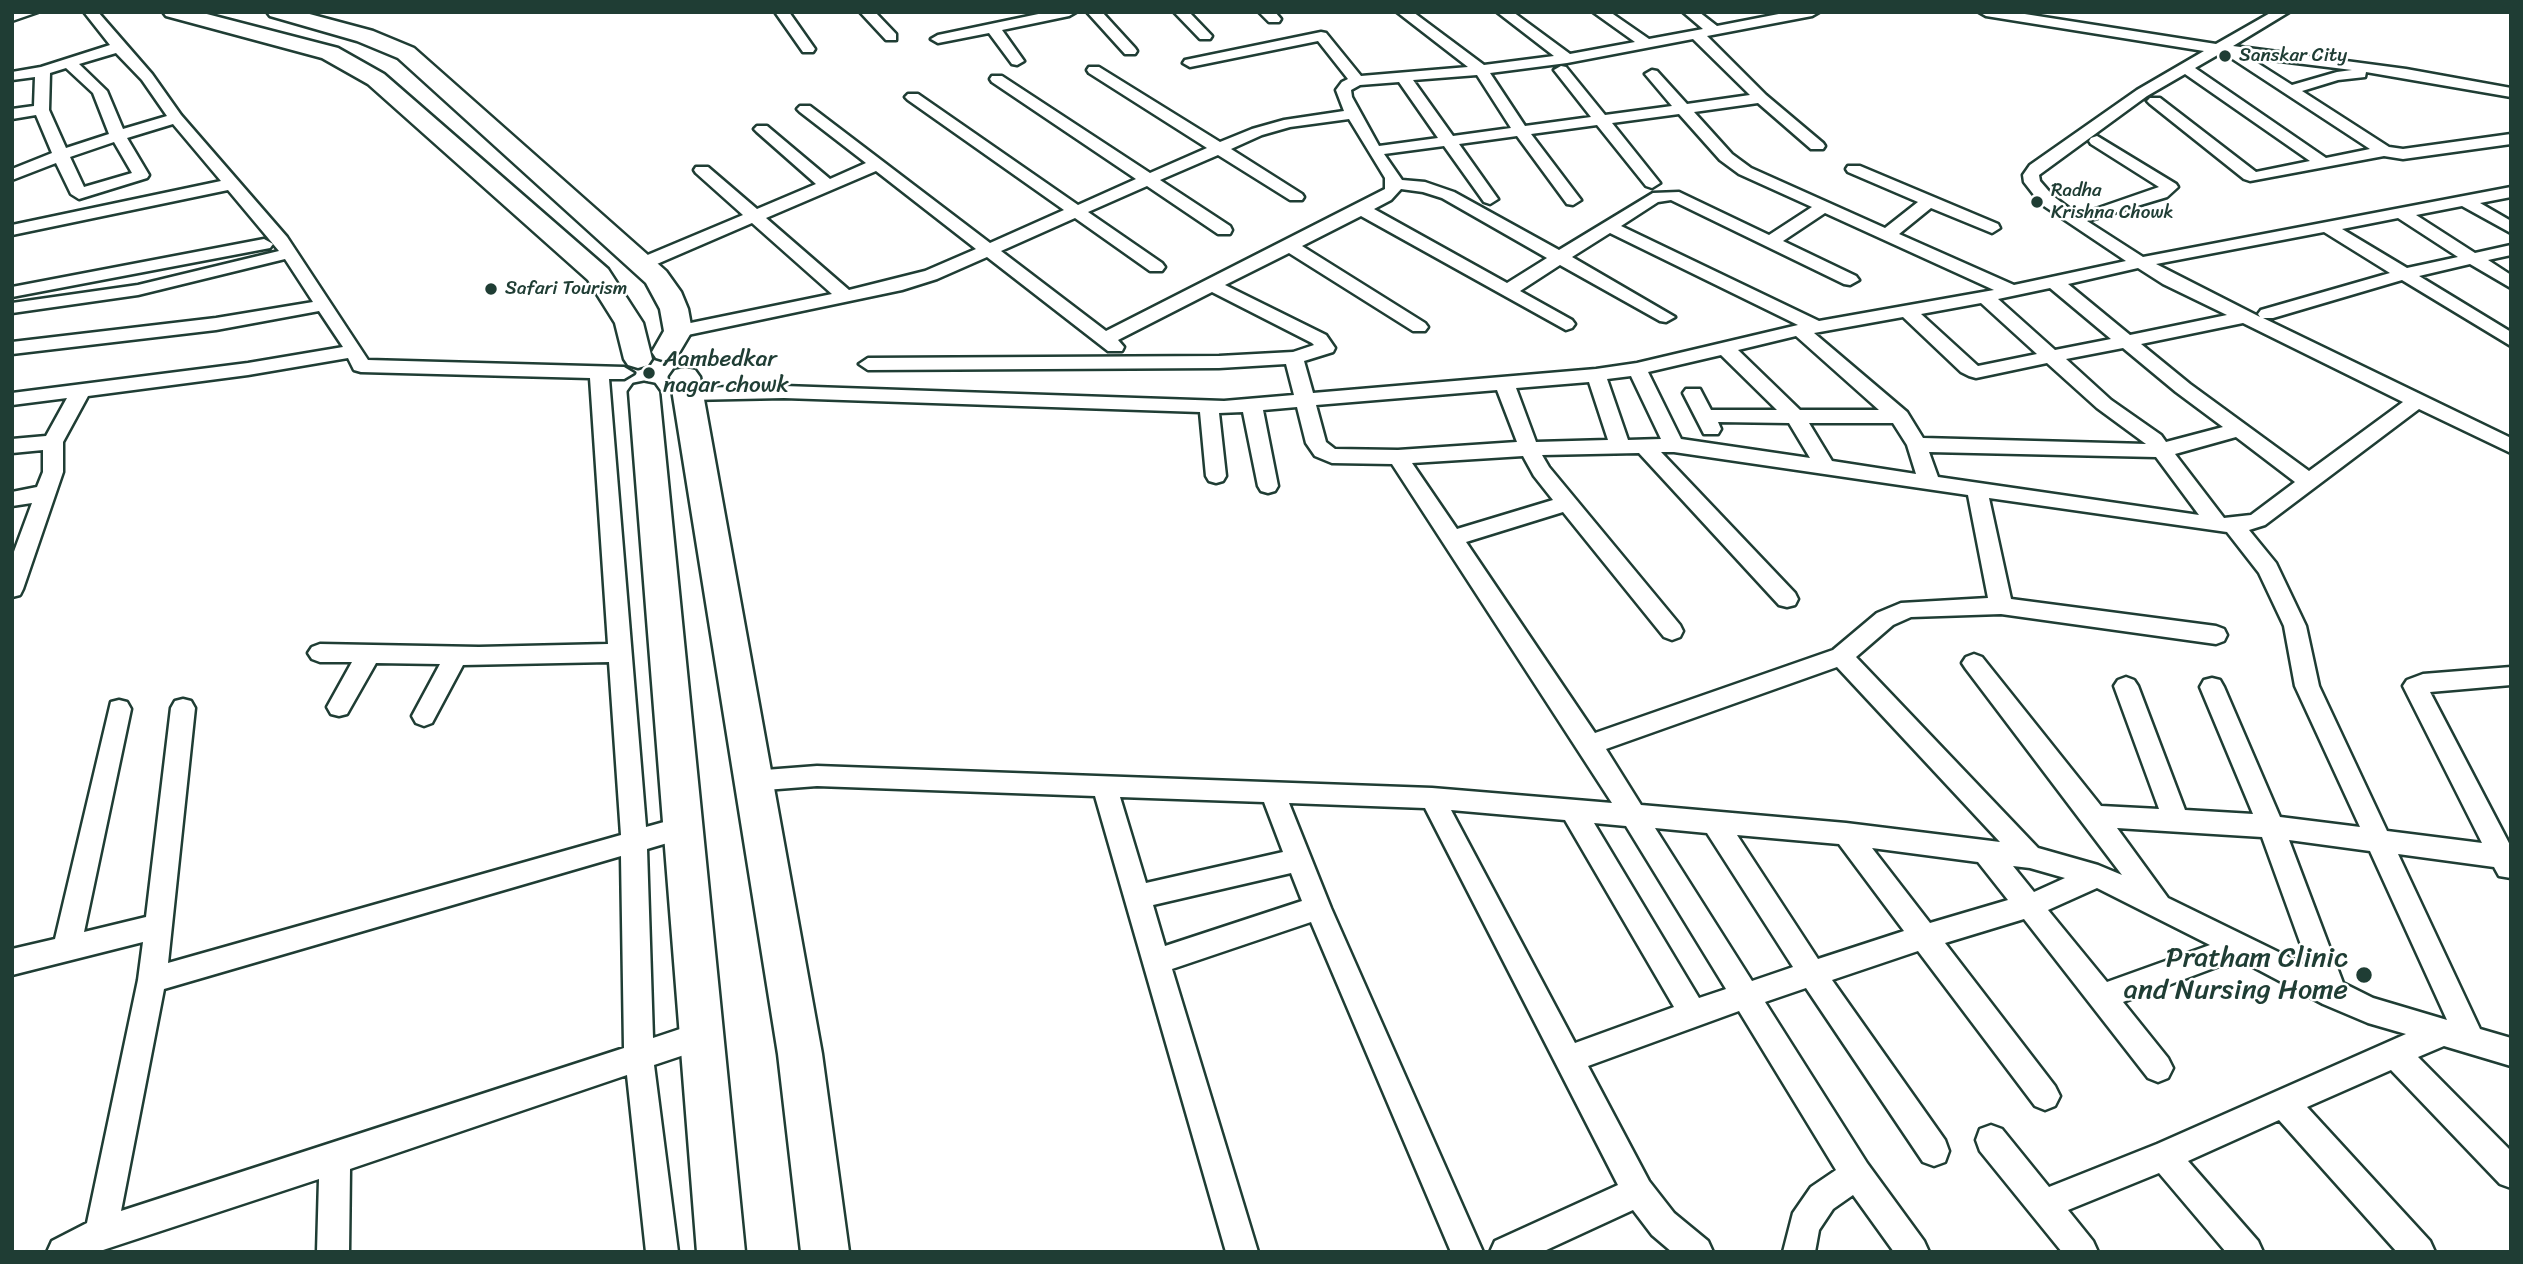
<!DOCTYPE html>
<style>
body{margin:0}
#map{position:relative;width:2523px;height:1264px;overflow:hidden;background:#fff;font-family:Sriracha,sans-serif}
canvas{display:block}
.frame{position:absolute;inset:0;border:14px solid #1f3d34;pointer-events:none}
</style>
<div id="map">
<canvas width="2523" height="1264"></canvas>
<div class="frame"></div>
</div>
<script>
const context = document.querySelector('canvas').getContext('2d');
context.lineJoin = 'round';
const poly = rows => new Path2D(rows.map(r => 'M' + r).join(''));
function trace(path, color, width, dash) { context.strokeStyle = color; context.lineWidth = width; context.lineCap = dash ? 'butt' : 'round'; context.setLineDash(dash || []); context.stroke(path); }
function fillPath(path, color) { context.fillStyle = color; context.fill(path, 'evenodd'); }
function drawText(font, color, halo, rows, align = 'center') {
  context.font = font + ' Sriracha,sans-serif'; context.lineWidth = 5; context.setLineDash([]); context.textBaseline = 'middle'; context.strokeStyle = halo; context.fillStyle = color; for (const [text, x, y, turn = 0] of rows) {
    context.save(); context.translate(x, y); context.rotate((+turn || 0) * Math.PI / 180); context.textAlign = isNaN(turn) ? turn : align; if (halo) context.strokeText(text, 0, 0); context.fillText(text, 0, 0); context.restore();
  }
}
const minor = poly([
 [14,12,38,12,12,21,14,12],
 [84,12,98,12,152,74,181,115,287,237,368,360,624,367,634,373,624,379,609,379,646,827,682,817,691,820,695,828,691,836,647,849,653,1038,701,1022,711,1026,715,1036,711,1046,654,1065,678,1252,646,1252,627,1075,350,1169,349,1252,317,1252,319,1179,97,1252,47,1252,52,1241,87,1223,138,980,143,942,12,975,12,949,55,939,111,702,119,700,127,702,131,709,84,932,146,917,171,708,175,701,183,699,191,701,195,708,168,963,621,835,609,662,463,665,432,723,424,726,416,723,412,716,440,664,376,663,347,714,339,716,331,714,327,707,352,662,320,662,312,659,308,653,312,647,320,644,479,647,608,644,590,378,361,372,354,370,348,358,248,375,88,396,63,442,63,472,23,589,20,595,12,597,12,557,32,503,12,506,12,492,37,487,43,472,43,450,12,453,12,439,46,436,67,398,12,405,12,393,248,363,343,347,319,311,216,330,12,354,12,342,216,318,313,302,285,259,138,295,12,313,12,303,138,285,279,251,228,190,12,235,12,225,221,181,173,124,127,138,149,175,147,178,79,199,71,194,56,163,12,180,12,169,52,153,36,115,12,119,12,109,34,106,35,77,12,80,12,72,41,67,110,45,84,12],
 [116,53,142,80,167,116,123,129,107,91,79,64,116,53],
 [66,68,93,93,109,134,66,148,49,110,50,73,66,68],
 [114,142,132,173,84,187,70,157,114,142],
 [621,856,624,1048,121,1211,164,989,621,856],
 [775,12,789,12,815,49,813,52,803,52,775,12],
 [860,12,875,12,896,34,896,40,886,40,860,12],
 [1048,12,1076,12,1069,16,1002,30,1024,61,1017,65,1012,64,989,33,938,43,931,39,938,35,1048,12],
 [1087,12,1102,12,1135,48,1137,51,1135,54,1125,54,1087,12],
 [1174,12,1189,12,1212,36,1210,39,1200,39,1174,12],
 [1259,12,1275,12,1281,19,1279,22,1269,22,1259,12],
 [1397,12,1413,12,1484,65,1554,56,1497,12,1513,12,1570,54,1635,42,1593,12,1610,12,1649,39,1703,29,1683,12,1699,12,1717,26,1789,12,1819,12,1812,16,1707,36,1766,95,1823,143,1825,146,1823,149,1811,149,1758,103,1694,112,1732,154,1751,168,1885,228,1918,202,1848,172,1846,169,1848,166,1860,166,1998,224,2000,228,1992,233,1931,208,1899,234,2014,285,2126,261,2041,204,2024,182,2023,175,2030,165,2137,90,2204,51,1986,16,1979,12,2012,12,2216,44,2272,12,2289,12,2233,46,2406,69,2511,88,2511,97,2366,72,2365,77,2338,80,2302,91,2389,147,2403,149,2511,134,2511,144,2403,159,2384,156,2250,181,2244,179,2150,104,2147,101,2150,98,2160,98,2256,172,2310,161,2185,74,2147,96,2039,175,2040,181,2053,196,2082,218,2084,213,2159,187,2091,144,2089,141,2091,138,2097,136,2176,184,2178,187,2167,197,2087,221,2143,257,2511,187,2511,197,2480,203,2511,221,2511,233,2462,206,2416,215,2475,253,2511,245,2511,255,2488,260,2511,275,2511,288,2470,264,2419,276,2511,332,2511,346,2402,280,2273,318,2263,318,2511,438,2511,453,2419,409,2265,525,2249,530,2276,563,2306,626,2319,686,2387,831,2482,843,2403,686,2407,680,2423,674,2511,667,2511,685,2430,692,2511,847,2511,878,2499,876,2494,867,2398,854,2480,1029,2511,1038,2511,1066,2444,1046,2418,1057,2511,1151,2511,1188,2500,1184,2391,1070,2307,1107,2430,1241,2435,1252,2397,1252,2279,1120,2188,1161,2258,1241,2263,1252,2226,1252,2159,1173,2068,1210,2093,1241,2098,1252,2062,1252,1980,1151,1976,1140,1980,1129,1991,1125,2002,1129,2049,1187,2157,1144,2406,1034,2368,1023,2323,1004,2238,959,2123,1002,2168,1058,2173,1068,2168,1078,2158,1082,2148,1078,2024,919,1945,943,2055,1086,2060,1096,2055,1106,2045,1110,2035,1106,1918,951,1832,980,1945,1140,1949,1151,1945,1162,1934,1166,1923,1162,1806,988,1765,1002,1867,1163,1924,1241,1929,1252,1894,1252,1853,1195,1833,1209,1819,1230,1815,1252,1783,1252,1793,1213,1811,1187,1836,1170,1739,1011,1588,1066,1649,1181,1674,1213,1708,1241,1713,1252,1672,1252,1652,1235,1633,1210,1542,1252,1490,1252,1495,1241,1618,1185,1425,808,1289,803,1331,908,1483,1252,1451,1252,1311,922,1172,969,1258,1252,1226,1252,1095,796,817,786,752,791,743,788,740,781,743,774,752,771,817,766,1432,788,1612,803,1392,464,1332,463,1315,456,1306,443,1297,407,1263,410,1278,486,1275,491,1268,493,1261,491,1258,486,1243,412,1219,413,1226,476,1223,481,1216,483,1209,481,1206,476,1200,412,784,398,689,400,682,398,679,394,682,390,689,388,784,386,1224,401,1294,395,1286,364,1219,368,868,370,859,364,868,358,1219,356,1293,352,1314,345,1312,343,1212,292,1118,340,1124,347,1122,351,1108,351,987,257,937,279,902,290,678,337,669,331,671,327,832,294,752,223,650,267,638,267,635,263,638,259,743,215,696,173,694,170,696,167,708,167,757,209,816,184,757,132,754,129,757,126,767,126,830,179,866,163,800,112,797,109,800,106,810,106,990,243,1064,210,908,100,905,97,908,94,918,94,1078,205,1136,179,992,82,990,79,992,76,1002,76,1150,173,1207,148,1089,73,1087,70,1089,67,1099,67,1220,142,1252,129,1284,120,1344,111,1336,90,1342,82,1348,79,1318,41,1190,67,1183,63,1185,60,1321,32,1326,33,1361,76,1468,67,1397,12],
 [1693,39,1750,95,1687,104,1657,71,1652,70,1645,74,1672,106,1605,115,1566,67,1561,66,1554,70,1591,117,1525,126,1490,73,1567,63,1693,39],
 [2221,53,2225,54,2370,149,2326,158,2195,68,2221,53],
 [2248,57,2352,70,2337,72,2292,85,2248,57],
 [1477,75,1511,128,1453,136,1413,80,1477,75],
 [1399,82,1438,138,1379,146,1352,97,1351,90,1360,85,1399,82],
 [1679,114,1720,160,1739,174,1812,207,1769,235,1679,192,1653,193,1559,250,1454,192,1425,182,1402,180,1384,154,1444,146,1484,202,1490,204,1498,199,1459,144,1517,136,1567,204,1573,205,1581,200,1531,134,1597,125,1646,186,1652,188,1660,183,1612,123,1679,114],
 [1349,119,1385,178,1385,189,1106,331,1001,251,1075,218,1150,271,1162,271,1165,267,1162,263,1088,212,1147,186,1218,234,1230,234,1232,230,1230,226,1160,180,1218,155,1290,200,1302,200,1304,197,1302,194,1231,149,1262,135,1290,127,1349,119],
 [876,171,976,249,925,271,849,290,766,218,876,171],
 [1401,189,1423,192,1442,198,1547,258,1507,283,1374,209,1391,200,1401,189],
 [1671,200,1844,284,1850,285,1859,280,1856,276,1783,241,1825,213,1994,290,1819,321,1621,226,1658,202,1671,200],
 [1361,216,1566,330,1572,328,1575,324,1572,320,1520,291,1560,265,1660,321,1666,322,1675,317,1572,257,1610,233,1798,325,1637,363,1596,369,1313,393,1304,361,1333,352,1335,348,1326,335,1225,285,1289,253,1413,331,1425,331,1428,327,1425,323,1302,246,1361,216],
 [2398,218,2458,257,2407,268,2342,229,2398,218],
 [2324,232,2390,273,2261,310,2258,314,2260,317,2156,264,2324,232],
 [2138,268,2163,284,2227,315,2130,335,2068,284,2138,268],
 [2050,288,2111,339,2055,350,1998,299,2050,288],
 [1981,303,2037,354,1978,366,1921,314,1981,303],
 [1903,317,1961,372,1969,376,1976,378,2047,363,2097,408,2146,444,1923,438,1907,412,1814,333,1903,317],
 [2243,323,2403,402,2309,471,2190,384,2141,344,2243,323],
 [1796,336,1879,410,1800,410,1738,350,1796,336],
 [2123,348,2176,392,2223,427,2166,442,2161,435,2111,400,2066,359,2123,348],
 [1721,355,1777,410,1711,410,1700,389,1686,389,1683,393,1704,434,1718,434,1721,429,1718,422,1789,423,1810,458,1681,439,1648,372,1721,355],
 [1631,376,1661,439,1628,440,1607,379,1631,376],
 [1589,382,1608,440,1536,442,1516,388,1589,382],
 [1497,390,1517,442,1398,450,1335,449,1326,442,1316,405,1497,390],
 [1809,423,1893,423,1907,445,1916,474,1832,461,1809,423],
 [2236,437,2295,482,2251,515,2224,518,2175,454,2236,437],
 [1661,452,1674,452,1968,495,1988,598,1901,603,1877,613,1833,650,1595,733,1466,542,1563,512,1664,637,1672,640,1680,637,1683,631,1680,625,1549,467,1542,455,1639,453,1779,605,1787,607,1795,605,1798,599,1795,593,1661,452],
 [1929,452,2156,457,2199,515,1938,477,1929,452],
 [1523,456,1534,476,1553,500,1457,529,1412,463,1523,456],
 [1989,498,2227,532,2259,573,2284,626,2295,686,2360,827,2280,817,2224,687,2220,680,2212,678,2204,680,2200,687,2253,814,2185,810,2138,686,2134,680,2126,677,2118,680,2114,686,2159,809,2101,806,1982,657,1974,654,1966,657,1962,663,1966,669,2122,875,2098,865,2038,848,1856,657,1893,625,1911,617,2001,614,2216,644,2224,641,2227,635,2224,629,2216,626,2011,599,1989,498],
 [1837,667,2000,842,1846,823,1641,805,1606,749,1837,667],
 [1120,797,1264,802,1283,852,1146,883,1120,797],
 [1451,810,1565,820,1674,1007,1575,1043,1451,810],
 [1594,823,1626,826,1726,989,1699,998,1594,823],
 [1655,828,1707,833,1793,967,1752,981,1655,828],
 [2117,828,2262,837,2309,967,2168,898,2117,828],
 [1737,835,1839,844,1904,931,1818,959,1737,835],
 [2289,840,2370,851,2447,1020,2373,998,2343,983,2289,840],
 [1872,848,1978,862,2008,900,1930,923,1872,848],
 [2013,866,2030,868,2065,878,2034,892,2013,866],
 [1291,873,1302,901,1165,946,1153,905,1291,873],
 [2097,888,2210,945,2107,982,2048,910,2097,888],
 [264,239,273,244,270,248,12,297,12,287,264,239]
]);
const highway = poly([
 [163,12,199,12,338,48,384,74,608,269,643,323,652,359,648,365,638,368,628,365,624,359,615,323,588,280,368,84,322,58,166,16,163,12],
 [267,12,302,12,373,31,414,48,666,271,681,292,688,309,692,331,676,358,666,361,656,358,652,352,664,331,660,309,646,283,398,58,357,41,270,16,267,12],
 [685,368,695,370,700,377,822,1054,849,1252,801,1252,778,1054,670,377,675,370,685,368],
 [644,383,654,385,659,392,745,1252,697,1252,629,392,634,385,644,383]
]);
trace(minor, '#1f3d34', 5);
trace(highway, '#1f3d34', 5);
fillPath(minor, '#fff');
fillPath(highway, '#fff');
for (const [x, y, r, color] of [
 [2225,56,7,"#1f3d34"],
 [2037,202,7,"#1f3d34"],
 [491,289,7,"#1f3d34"],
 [649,373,7,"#1f3d34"],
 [2364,975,9,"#1f3d34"]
]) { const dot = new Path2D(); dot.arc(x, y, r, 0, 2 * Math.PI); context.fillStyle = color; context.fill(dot); trace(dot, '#fff', 2.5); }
drawText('19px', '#1f3d34', '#fff', [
 ["Sanskar City",2239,56],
 ["Radha",2051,191],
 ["Krishna Chowk",2051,213],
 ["Safari Tourism",505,289]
], 'left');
drawText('23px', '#1f3d34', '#fff', [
 ["Aambedkar",663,360],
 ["nagar chowk",663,386]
], 'left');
drawText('28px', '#1f3d34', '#fff', [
 ["Pratham Clinic",2348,959],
 ["and Nursing Home",2348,991]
], 'right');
</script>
